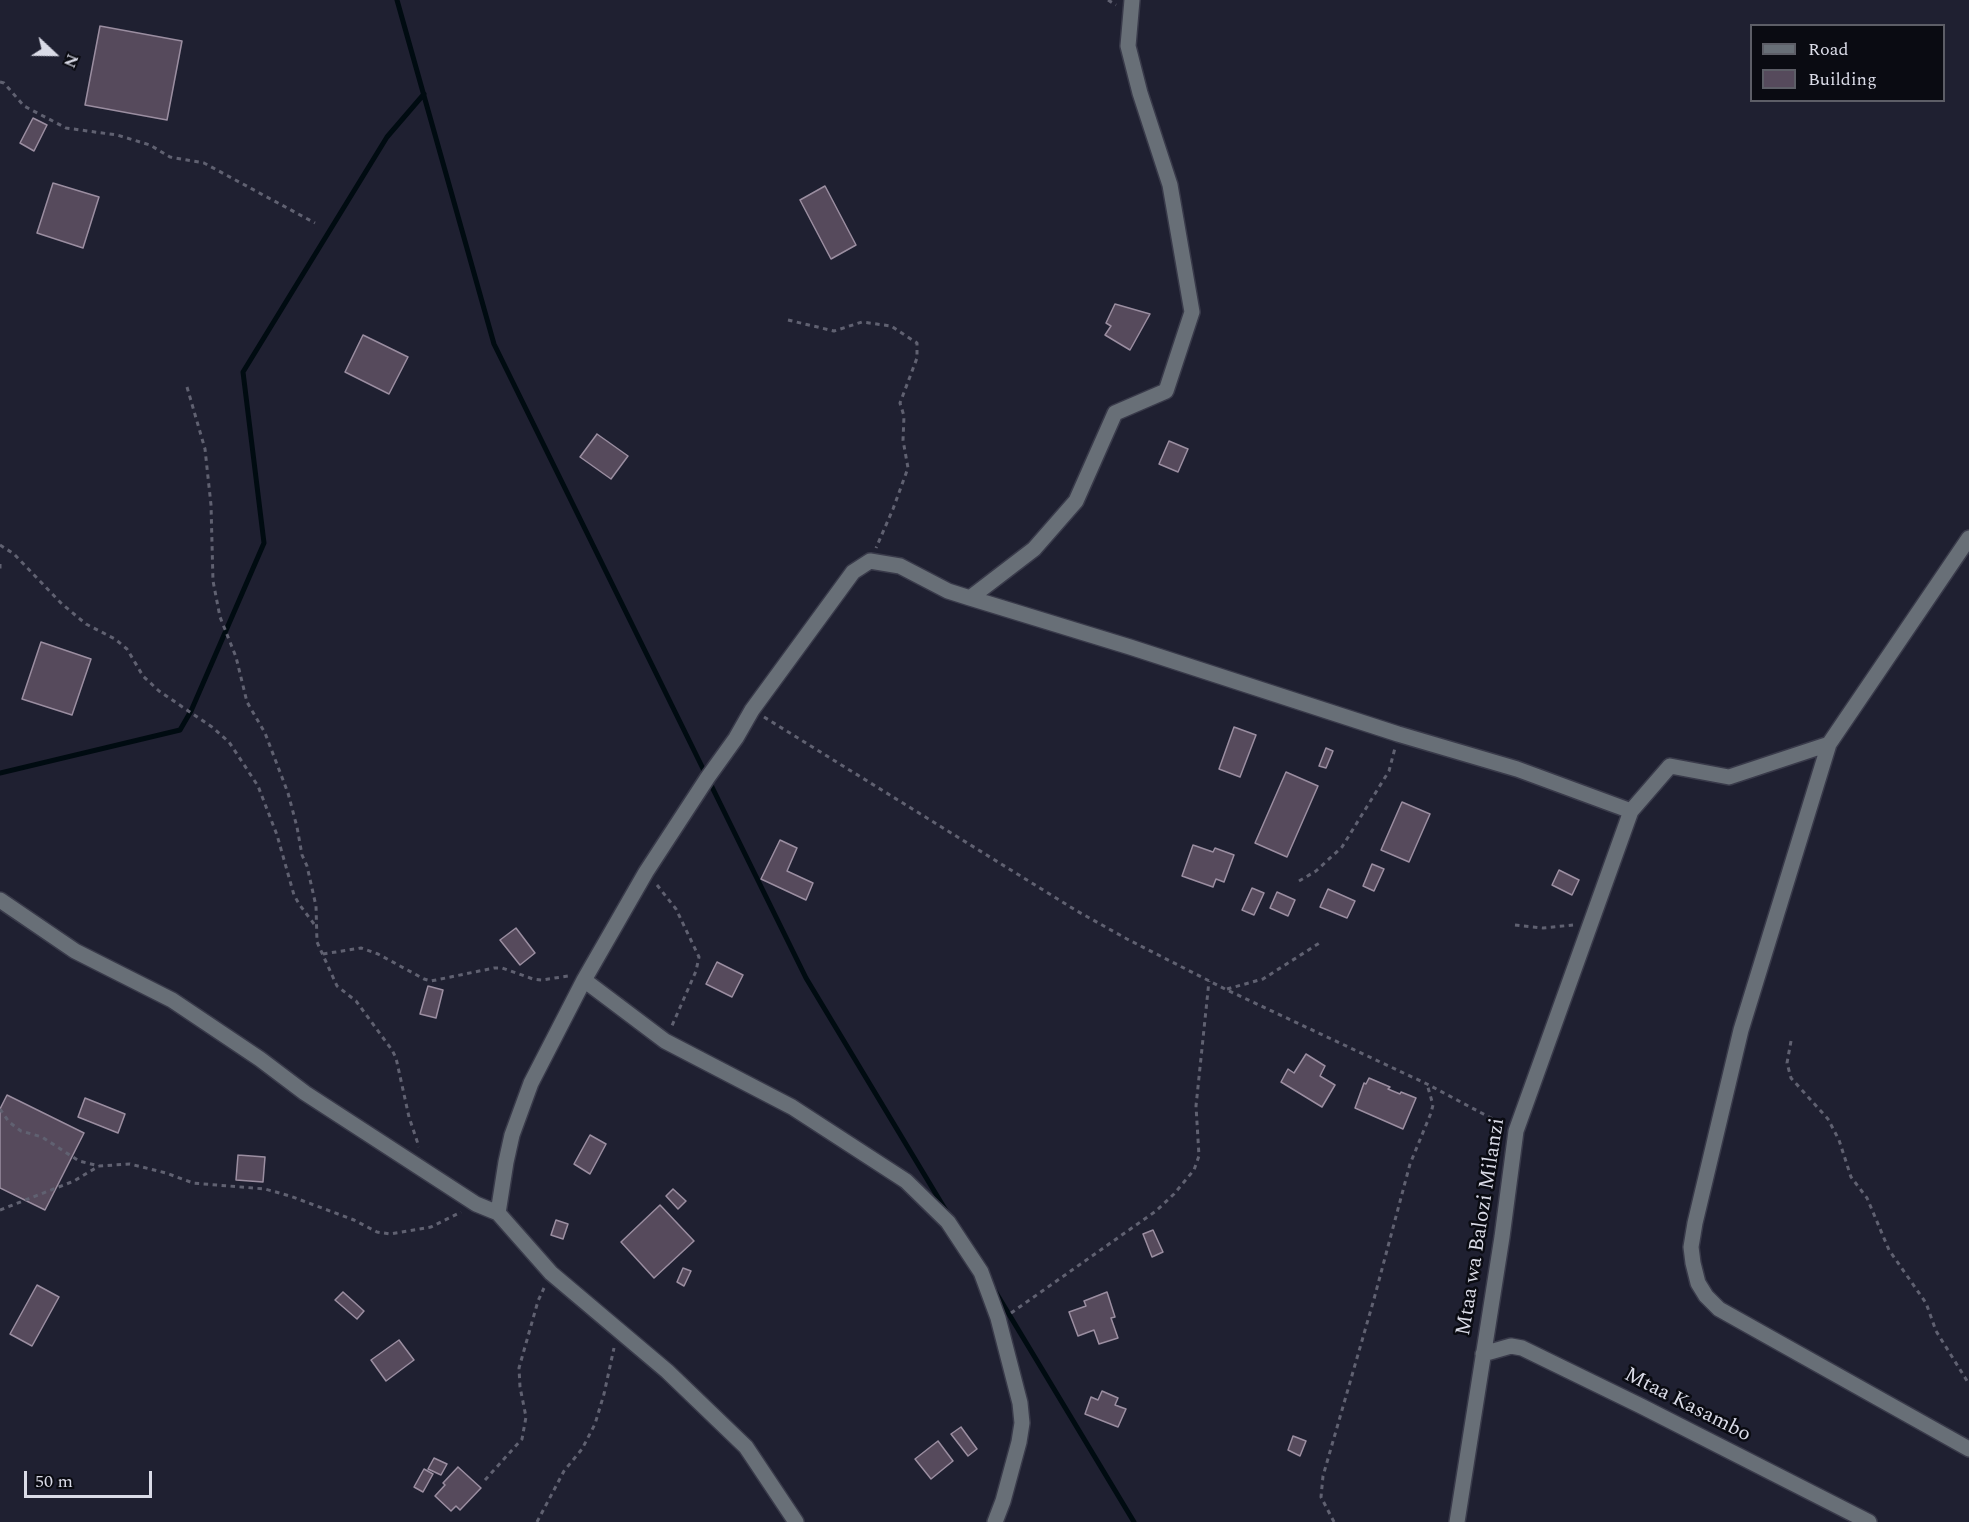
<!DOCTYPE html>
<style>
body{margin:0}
#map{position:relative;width:1969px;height:1522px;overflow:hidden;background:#1f2031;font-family:Spectral,serif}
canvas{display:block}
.legend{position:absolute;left:1750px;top:24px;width:195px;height:78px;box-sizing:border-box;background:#0a0b12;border:2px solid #5d5e67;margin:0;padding:8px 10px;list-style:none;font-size:18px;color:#dadbe7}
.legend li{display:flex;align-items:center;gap:12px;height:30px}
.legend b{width:30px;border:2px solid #5d5e67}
.north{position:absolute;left:24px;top:24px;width:60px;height:60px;-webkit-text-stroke:4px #0a0b12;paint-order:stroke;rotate:112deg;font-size:16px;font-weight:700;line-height:24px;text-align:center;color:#dadbe7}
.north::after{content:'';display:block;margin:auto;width:21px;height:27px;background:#dadbe7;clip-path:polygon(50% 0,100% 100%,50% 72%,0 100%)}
.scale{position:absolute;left:24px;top:1471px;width:128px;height:27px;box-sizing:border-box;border:3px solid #dadbe7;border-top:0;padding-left:8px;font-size:18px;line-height:21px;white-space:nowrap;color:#dadbe7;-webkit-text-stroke:4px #0a0b12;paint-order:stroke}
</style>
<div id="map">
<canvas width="1969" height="1522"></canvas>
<ul class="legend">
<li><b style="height:8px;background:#686f77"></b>Road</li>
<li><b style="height:16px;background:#564a5c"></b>Building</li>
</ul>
<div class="north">N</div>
<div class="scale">50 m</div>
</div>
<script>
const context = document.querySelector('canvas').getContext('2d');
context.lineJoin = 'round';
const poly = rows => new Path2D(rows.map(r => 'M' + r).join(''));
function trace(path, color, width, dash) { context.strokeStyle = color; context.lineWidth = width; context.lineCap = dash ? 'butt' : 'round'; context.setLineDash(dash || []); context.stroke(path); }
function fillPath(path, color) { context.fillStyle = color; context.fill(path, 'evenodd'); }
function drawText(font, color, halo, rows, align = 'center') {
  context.font = font + ' Spectral,serif'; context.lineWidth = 5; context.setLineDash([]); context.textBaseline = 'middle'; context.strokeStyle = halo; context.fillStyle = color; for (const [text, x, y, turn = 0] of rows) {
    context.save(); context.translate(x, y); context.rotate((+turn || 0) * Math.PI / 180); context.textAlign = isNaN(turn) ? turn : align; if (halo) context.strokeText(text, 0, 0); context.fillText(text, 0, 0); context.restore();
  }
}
trace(poly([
 [397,0,494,344,806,978,948,1214],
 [0,773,180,730,191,711,264,543,243,372,387,137,424,94],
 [995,1291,1134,1522]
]), '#000b11', 5);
const building = poly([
 [100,26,182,41,167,120,85,105,100,26],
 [33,118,47,125,34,151,20,143,33,118],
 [53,183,99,197,83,248,37,233,53,183],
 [825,186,856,245,831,259,800,200,825,186],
 [1115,304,1150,314,1130,350,1105,335,1111,326,1106,323,1115,304],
 [363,335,408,357,389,394,345,372,363,335],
 [597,434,628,456,611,479,580,457,597,434],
 [1169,441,1188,449,1178,472,1159,464,1169,441],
 [41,642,91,659,72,715,22,699,41,642],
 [1234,727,1256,735,1240,777,1219,769,1234,727],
 [1326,748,1333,751,1326,768,1319,766,1326,748],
 [1286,772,1318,786,1287,857,1255,843,1286,772],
 [1402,802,1430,814,1409,862,1381,850,1402,802],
 [780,840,797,848,787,871,813,883,806,900,761,879,780,840],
 [1193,845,1213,852,1215,848,1234,855,1224,882,1216,879,1213,887,1182,876,1193,845],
 [1372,864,1384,869,1374,891,1363,886,1372,864],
 [1559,870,1579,880,1572,895,1552,885,1559,870],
 [1252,888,1264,893,1254,915,1242,910,1252,888],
 [1328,889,1355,901,1347,918,1320,907,1328,889],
 [1277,892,1295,900,1288,916,1270,908,1277,892],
 [516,928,535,953,520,965,500,940,516,928],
 [717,962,743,975,732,997,706,984,717,962],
 [428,986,443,990,436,1018,420,1014,428,986],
 [1306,1054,1325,1066,1320,1076,1335,1085,1322,1107,1281,1082,1288,1069,1294,1073,1306,1054],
 [1369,1078,1390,1087,1388,1089,1400,1094,1401,1092,1416,1098,1403,1129,1355,1108,1364,1083,1366,1084,1369,1078],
 [7,1095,84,1133,45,1210,0,1188,0,1109,7,1095],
 [85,1098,125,1114,118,1133,78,1117,85,1098],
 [590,1135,606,1144,590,1174,574,1164,590,1135],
 [238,1155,265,1157,263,1182,236,1180,238,1155],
 [673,1189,686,1201,678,1209,666,1196,673,1189],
 [660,1205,694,1241,654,1278,621,1242,660,1205],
 [556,1220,568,1224,563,1239,551,1235,556,1220],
 [1153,1230,1163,1252,1152,1257,1143,1234,1153,1230],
 [683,1268,691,1271,684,1286,677,1282,683,1268],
 [37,1285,59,1297,32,1346,10,1334,37,1285],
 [343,1292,364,1311,357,1319,335,1300,343,1292],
 [1107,1292,1115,1317,1111,1318,1118,1338,1099,1344,1094,1330,1078,1336,1069,1312,1086,1306,1084,1301,1107,1292],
 [399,1340,414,1360,386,1381,371,1360,399,1340],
 [1102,1391,1118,1398,1115,1405,1126,1409,1118,1427,1085,1414,1091,1397,1098,1400,1102,1391],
 [961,1427,977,1449,968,1456,951,1434,961,1427],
 [1293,1436,1306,1441,1300,1456,1288,1450,1293,1436],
 [938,1441,953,1461,931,1479,915,1459,938,1441],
 [434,1458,447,1464,441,1475,428,1469,434,1458],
 [458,1467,481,1488,460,1510,456,1506,451,1511,435,1496,445,1485,443,1483,458,1467],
 [424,1469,433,1474,423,1492,414,1487,424,1469]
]);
fillPath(building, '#564a5c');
trace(building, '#9b8ea1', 1.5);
const minor = poly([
 [1969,538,1829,744,1741,1030,1695,1223,1691,1247,1693,1263,1698,1283,1706,1296,1719,1309,1969,1449],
 [970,598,1034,549,1076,501,1115,413,1166,391,1192,312,1170,185,1140,93,1128,46,1132,0],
 [0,900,75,951,172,1000,260,1059,305,1093,476,1204,498,1213,551,1273,667,1371,746,1447,796,1522],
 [584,980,665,1041,792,1107,906,1181,948,1222,981,1272,998,1318,1020,1403,1022,1423,1019,1442,1003,1501,995,1522],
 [498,1213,506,1162,512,1135,531,1083,584,980,646,872,708,777,736,738,752,710,853,572,870,561,900,566,948,591,970,598,1130,647,1398,734,1517,769,1631,811],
 [1483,1354,1511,1346,1522,1348,1641,1406,1869,1522],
 [1457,1522,1502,1237,1516,1131,1631,811,1670,766,1729,777,1829,744]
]);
trace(minor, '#393a4a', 18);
trace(poly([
 [1108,0,1116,5],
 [0,82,4,83,24,106,66,128,117,135,150,145,170,157,204,163,315,223],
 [788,320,834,331,862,322,891,326,917,343,917,358,900,403,904,416,903,440,908,468,893,509,876,548],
 [187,387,205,449,211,505,213,581,220,617,236,657,247,702,265,733,288,793,297,827,302,855,307,866,316,906,317,942,337,986,356,1001,392,1050,396,1058,409,1117,419,1147],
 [0,545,14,554,62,604,86,624,115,639,127,649,143,676,159,691,212,727,229,742,258,786,277,835,294,895,299,904,314,924],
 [0,564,0,571],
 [764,717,1077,911,1127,939,1225,989,1427,1084,1504,1125],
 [1299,881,1316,871,1342,847,1389,771,1395,748],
 [657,885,676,909,699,957,696,971,671,1028],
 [1515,925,1543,928,1573,925],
 [323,954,361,948,378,954,424,979,431,981,494,968,502,968,533,979,542,980,568,976],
 [1227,989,1263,979,1321,942],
 [1791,1041,1787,1063,1791,1078,1828,1119,1839,1140,1851,1177,1867,1198,1889,1250,1926,1303,1936,1331,1969,1384],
 [0,1109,9,1122,21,1131,42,1137,79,1161,99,1166,130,1164,166,1173,193,1183,265,1189,290,1196,354,1220,377,1232,390,1234,431,1227,461,1212],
 [0,1210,74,1181,99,1166],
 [1011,1313,1156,1211,1174,1194,1194,1170,1199,1156,1196,1106,1209,981],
 [485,1480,522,1439,526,1417,520,1387,519,1368,538,1301,544,1288],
 [537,1522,564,1471,582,1449,595,1424,604,1394,614,1348],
 [1334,1522,1321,1497,1323,1476,1374,1299,1410,1164,1431,1113,1433,1105,1427,1084]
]), '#606171', 3, [4.5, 4.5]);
trace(minor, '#686f77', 15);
drawText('21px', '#dadbe7', '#0a0b12', [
 ["Mtaa wa Balozi Milanzi",1482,1227,-81],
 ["Mtaa Kasambo",1687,1406,27]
]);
</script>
